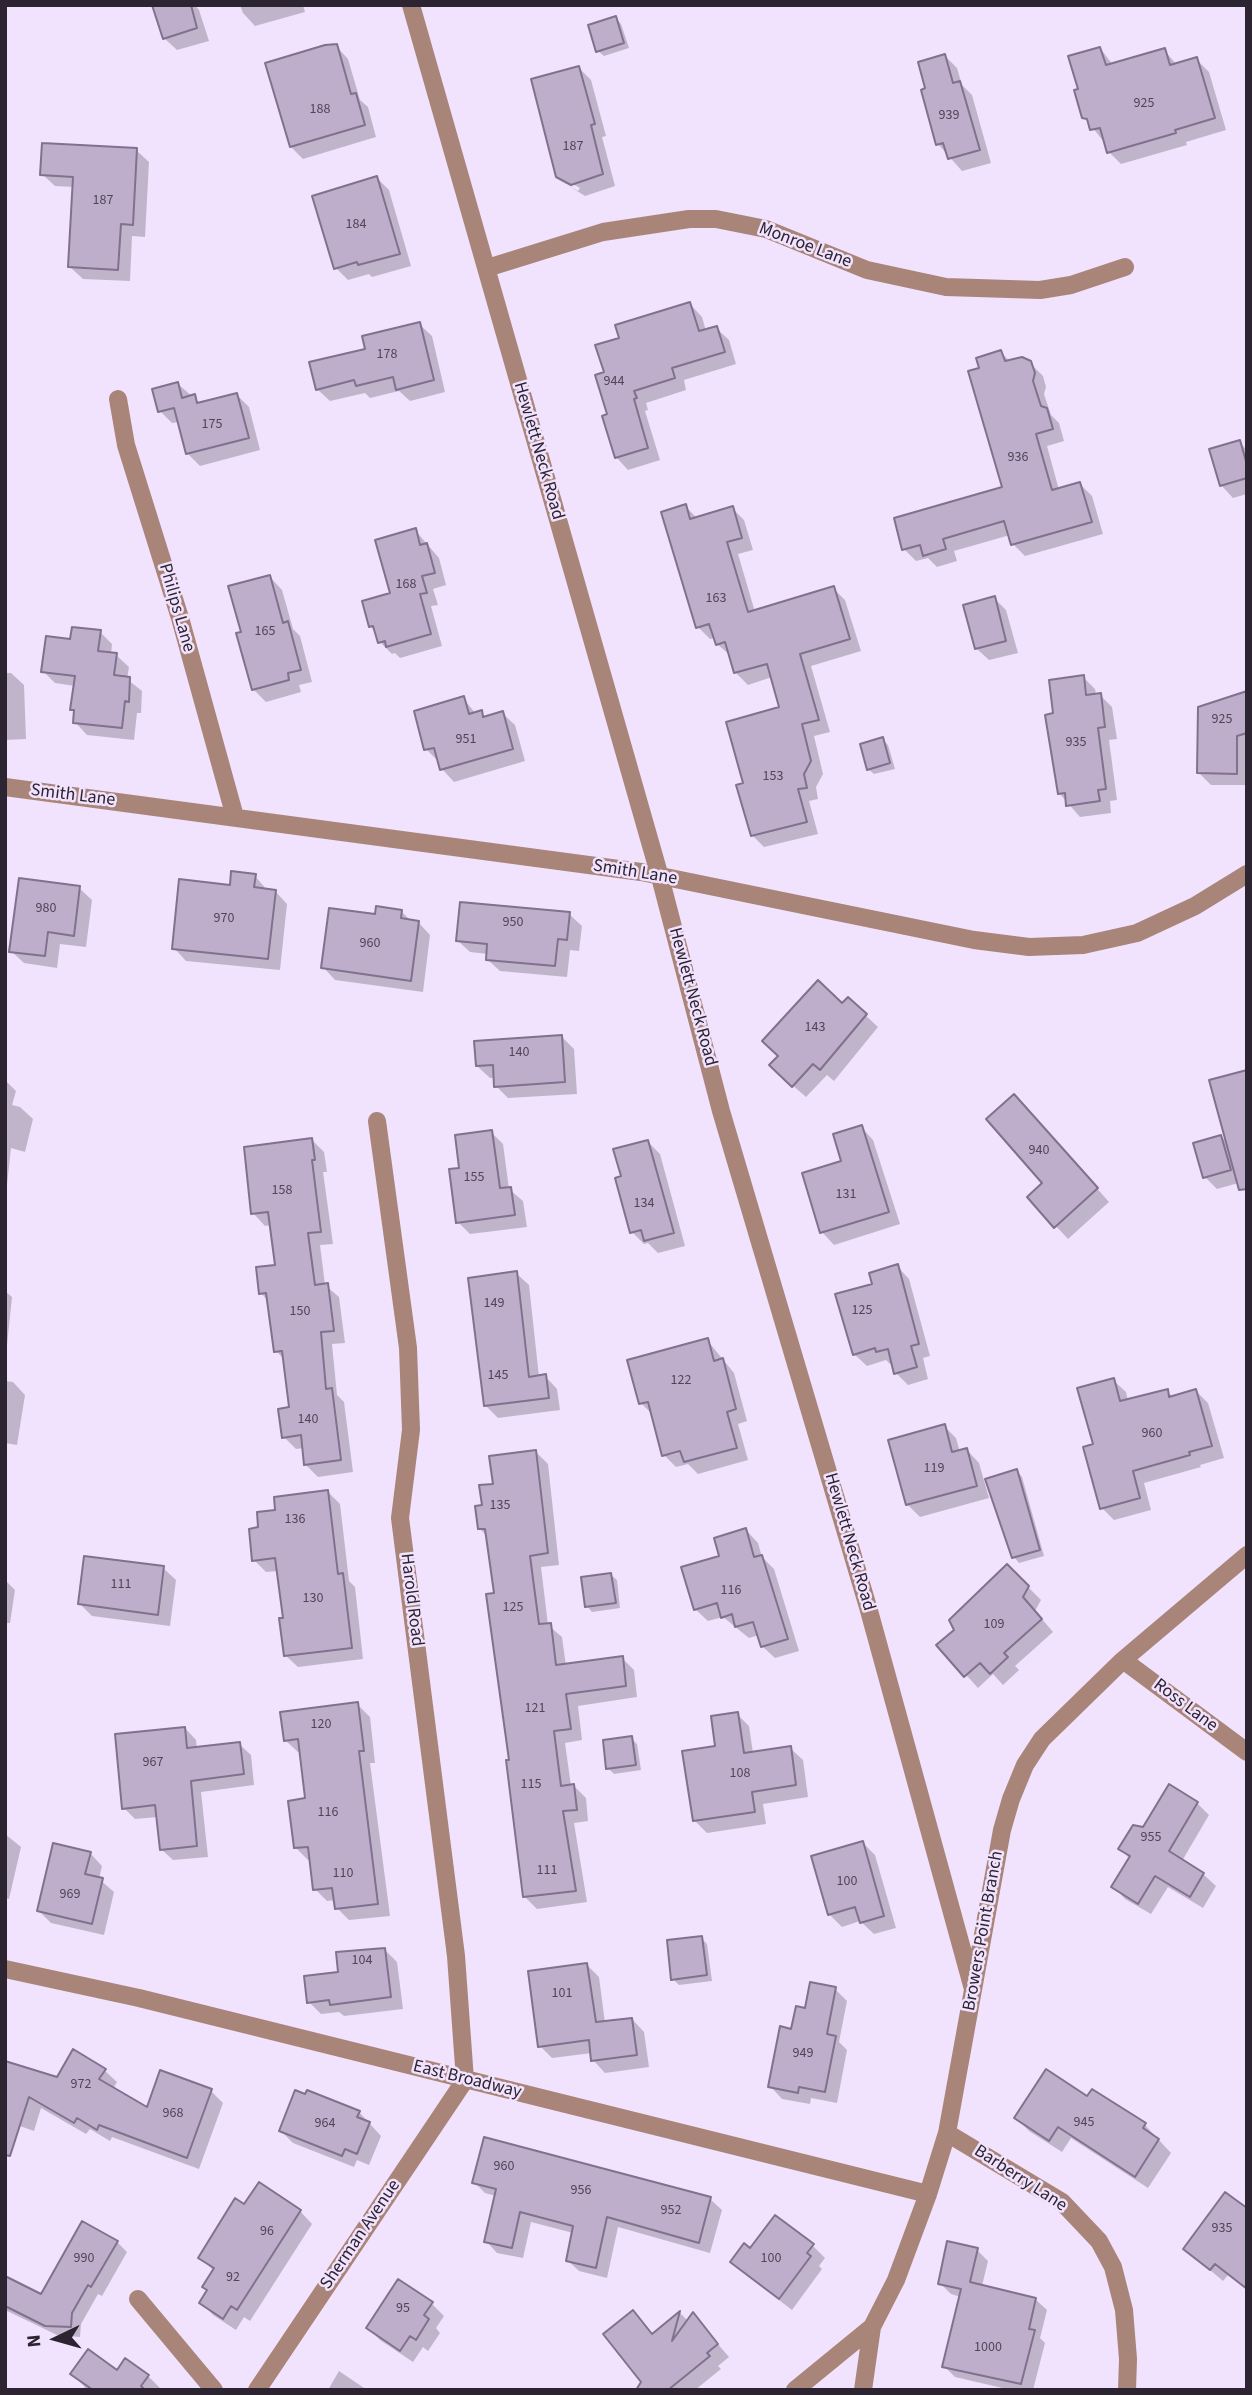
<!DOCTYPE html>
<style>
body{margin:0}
#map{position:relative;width:1252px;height:2395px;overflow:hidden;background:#f1e2fd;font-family:"Source Sans 3",sans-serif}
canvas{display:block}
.frame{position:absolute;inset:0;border:7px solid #2c2431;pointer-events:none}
.north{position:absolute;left:21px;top:2304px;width:70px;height:70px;-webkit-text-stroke:5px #f1e2fd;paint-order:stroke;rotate:265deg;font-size:19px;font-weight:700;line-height:28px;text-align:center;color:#2c2431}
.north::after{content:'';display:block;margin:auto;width:24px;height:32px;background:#2c2431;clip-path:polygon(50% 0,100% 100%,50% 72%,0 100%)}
</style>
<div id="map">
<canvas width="1252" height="2395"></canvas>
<div class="frame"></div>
<div class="north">N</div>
</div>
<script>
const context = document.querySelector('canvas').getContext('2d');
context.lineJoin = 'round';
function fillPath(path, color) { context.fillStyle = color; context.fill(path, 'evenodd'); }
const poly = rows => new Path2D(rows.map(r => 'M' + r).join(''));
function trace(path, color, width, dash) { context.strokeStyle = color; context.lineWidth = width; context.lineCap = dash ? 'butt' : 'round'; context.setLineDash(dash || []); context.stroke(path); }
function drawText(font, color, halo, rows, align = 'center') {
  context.font = font + ' "Source Sans 3",sans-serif'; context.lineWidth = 5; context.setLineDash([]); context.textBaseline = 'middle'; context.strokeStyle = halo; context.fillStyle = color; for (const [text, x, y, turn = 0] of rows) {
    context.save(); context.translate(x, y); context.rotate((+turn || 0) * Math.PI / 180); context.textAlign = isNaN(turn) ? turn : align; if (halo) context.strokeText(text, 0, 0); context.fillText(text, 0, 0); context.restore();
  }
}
fillPath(poly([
 [162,5,195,5,199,10,209,41,177,50,164,38],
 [240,5,303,5,305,12,255,26,243,13],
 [616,18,621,24,629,48,604,56,598,51],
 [336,46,348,59,360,100,368,107,376,137,303,159,291,147],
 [1100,48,1113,65,1164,50,1177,65,1196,59,1209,72,1226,130,1186,142,1187,145,1121,164,1109,152,1104,142,1084,117,1080,90],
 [945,56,957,68,962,85,972,95,991,163,962,171,938,144,927,90],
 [579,68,591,80,606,136,602,137,615,186,585,196,566,184,578,191,580,188,566,180,566,184,558,176],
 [136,150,149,162,145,237,132,236,130,281,83,279,70,267,75,187,55,186,42,174],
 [377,178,389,190,411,266,372,277,369,274,348,280,336,268],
 [690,304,702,317,706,331,716,328,729,340,736,364,684,380,686,390,646,403,648,410,645,411,660,460,628,470,616,457,609,415,606,373],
 [419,324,432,336,445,392,410,401,399,391,370,398,365,393,330,401,317,389,368,350],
 [1001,352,1010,362,1030,363,1043,376,1046,387,1044,394,1051,415,1059,423,1064,441,1047,446,1059,490,1080,484,1092,496,1103,534,1025,556,1013,544,1010,535,954,551,957,561,937,567,928,558,916,561,904,549,1004,489,981,369],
 [178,384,201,404,237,395,249,407,260,450,200,466,187,453,179,422,172,423,160,411],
 [1239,442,1247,450,1247,494,1233,498,1221,485],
 [685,506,697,518,732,508,744,520,753,550,738,554,755,612,833,588,845,600,861,651,811,666,830,732,814,736,823,774,816,787,818,799,809,801,818,834,764,847,752,835,745,784,781,708,772,677,748,685,736,673,731,656,717,644,715,638,710,639,698,627],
 [415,530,439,558,446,585,433,589,438,605,431,606,442,646,400,658,395,653,392,654,380,642,377,633,370,626,392,594],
 [270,577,282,590,293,629,300,636,312,682,299,685,301,692,266,702,253,689,243,633],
 [994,598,1006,610,1018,653,989,660,976,648],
 [100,632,112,644,111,654,116,655,129,667,127,679,142,691,141,713,137,713,134,740,87,735,75,722,76,713,72,709,75,686,55,683,43,671,72,641],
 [5,673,11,673,24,685,26,739,5,740],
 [1083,677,1095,689,1096,695,1100,695,1112,707,1117,739,1109,740,1117,800,1110,801,1111,813,1080,817,1059,793,1055,715],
 [1247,693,1247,785,1211,785,1199,773],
 [463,698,476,714,481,712,486,718,502,713,515,725,525,761,454,782,442,769,438,761,426,749],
 [882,739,888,745,895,769,874,774,868,769],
 [255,876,267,890,275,891,287,904,280,970,186,961,174,948,231,887],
 [79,888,92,900,86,947,60,944,57,968,24,963,11,951],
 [401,911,411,921,418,922,430,935,423,992,335,980,323,967,377,916],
 [569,914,582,926,579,951,570,950,567,977,500,971,487,959,488,954,470,952,457,940],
 [848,999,878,1027,834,1081,827,1075,806,1097,784,1078],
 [561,1036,574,1049,577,1094,508,1098,496,1086,495,1078,490,1078,477,1066],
 [5,1080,16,1091,12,1105,20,1107,33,1119,25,1152,11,1148,5,1203],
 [1026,1108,1109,1202,1068,1239,1029,1197,1044,1183],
 [861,1127,873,1140,900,1224,834,1245,822,1232,844,1162],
 [491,1132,503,1144,509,1189,523,1201,527,1227,470,1234,458,1222,461,1169],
 [1221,1136,1229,1144,1242,1182,1217,1189,1205,1177],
 [312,1140,324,1152,327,1172,323,1172,333,1244,320,1245,325,1285,339,1297,345,1343,332,1344,337,1395,344,1402,353,1472,318,1477,306,1465,304,1448,296,1449,284,1437,291,1409,285,1360,276,1351,269,1302,261,1293,277,1267,272,1225,265,1226,253,1213],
 [648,1142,660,1154,685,1246,658,1253,648,1243,644,1244,632,1232,623,1177],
 [897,1266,909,1279,930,1356,923,1358,928,1379,908,1385,896,1373,893,1363,890,1364,886,1360,867,1366,854,1354,874,1285],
 [516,1273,529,1285,539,1377,545,1376,557,1389,560,1410,498,1418,486,1406],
 [5,1291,12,1297,7,1345,5,1344],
 [707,1340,734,1373,747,1421,738,1424,748,1460,698,1474,688,1464,676,1467,664,1455,654,1416,641,1403],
 [689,1450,670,1455,670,1452],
 [1113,1380,1126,1392,1128,1401,1167,1391,1173,1397,1196,1391,1208,1403,1224,1458,1200,1465,1201,1467,1144,1483,1151,1510,1114,1520,1102,1508,1095,1445],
 [5,1381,13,1382,25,1395,17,1445,5,1443],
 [944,1426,956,1438,960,1452,967,1450,979,1463,989,1498,920,1517,907,1504],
 [536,1452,548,1464,559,1565,541,1567,548,1625,562,1637,566,1666,622,1658,634,1670,637,1697,578,1706,582,1740,565,1743,571,1786,574,1786,586,1798,588,1821,574,1823,587,1902,537,1909,525,1897,496,1595,488,1537,480,1529,484,1507,495,1485],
 [1017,1471,1022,1477,1044,1556,1019,1563,1014,1557],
 [328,1492,340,1504,349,1581,355,1587,363,1659,298,1667,285,1655,285,1619,278,1571,266,1572,254,1560,260,1529,277,1512],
 [746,1530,758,1543,762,1557,774,1569,799,1651,775,1658,762,1646,759,1635,749,1638,723,1617,708,1621,695,1609,722,1557],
 [1007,1566,1041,1600,1035,1611,1053,1632,1015,1666,1019,1670,1003,1685,993,1674,978,1688,939,1645,956,1630],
 [163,1568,176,1580,170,1626,92,1616,80,1604],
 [611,1575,617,1580,620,1608,592,1612,587,1606],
 [5,1580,15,1590,10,1623,5,1623],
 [357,1704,370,1717,375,1763,370,1763,390,1916,349,1920,337,1908,336,1900,327,1901,315,1889,312,1859,308,1860,296,1848,307,1800,301,1752,298,1752,285,1740],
 [737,1714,749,1726,753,1753,790,1748,803,1760,808,1797,763,1804,766,1824,707,1833,695,1821,717,1747],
 [185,1728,196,1740,197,1749,239,1744,251,1755,254,1785,201,1792,208,1857,173,1860,161,1849,158,1817,135,1819,124,1808],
 [631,1738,637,1744,641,1770,614,1774,608,1768],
 [1197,1803,1209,1815,1182,1861,1203,1874,1216,1886,1203,1908,1168,1887,1151,1914,1125,1899,1113,1886,1130,1859,1120,1849,1144,1829],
 [5,1834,21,1847,9,1899,5,1898],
 [863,1843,875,1855,896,1928,874,1934,860,1921,842,1927,829,1914],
 [90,1853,102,1866,99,1879,114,1892,104,1935,51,1923,39,1911],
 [701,1938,707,1944,712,1981,679,1985,673,1979],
 [385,1950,397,1962,403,2009,344,2016,339,2012,321,2014,309,2002,340,1973],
 [587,1965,599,1977,605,2023,632,2019,644,2032,649,2067,605,2073,593,2060,592,2053,552,2058,540,2046],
 [835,1989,847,2001,839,2042,847,2050,837,2103,811,2098,810,2104,782,2099,770,2086,793,2031,807,2010],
 [5,2063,58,2079,104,2070,117,2082,113,2089,148,2110,211,2091,223,2103,199,2169,112,2137,110,2141,90,2129,86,2134,41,2108,34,2131,14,2124],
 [1093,2091,1145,2125,1171,2153,1148,2188,1071,2138,1062,2152,1029,2131,1016,2118,1088,2099],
 [306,2096,359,2112,371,2125,381,2136,369,2165,357,2160,354,2167,293,2143,281,2131],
 [485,2139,710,2199,722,2210,710,2253,618,2227,607,2278,579,2271,567,2260,573,2233,531,2222,523,2258,497,2253,486,2241,496,2196,485,2193,474,2182],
 [245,2206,300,2211,312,2224,250,2321,244,2317,236,2330,213,2315,201,2302,208,2291,214,2271,200,2258],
 [1247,2211,1247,2290,1228,2275,1223,2281,1185,2249],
 [117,2242,127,2252,102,2296,98,2294,81,2324,80,2337,57,2335,5,2310,5,2278,42,2296],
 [812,2245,825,2258,819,2266,822,2269,792,2310,745,2274,732,2262,750,2250],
 [977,2250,988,2261,982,2286,1035,2299,1047,2310,1040,2338,1045,2343,1033,2390,1011,2390,955,2377,944,2366,961,2297,951,2294,940,2283],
 [432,2304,444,2316,436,2328,440,2333,428,2351,423,2347,413,2362,380,2340,368,2328],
 [680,2313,688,2321,693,2315,729,2357,718,2366,721,2369,695,2390,650,2390,653,2335],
 [339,2371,367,2390,328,2390],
 [72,2374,148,2376,160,2388,83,2390,85,2387]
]), '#0003');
const building = poly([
 [152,5,191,5,197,28,163,39,152,5],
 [616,16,624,43,596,52,588,25,616,16],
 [337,44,351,94,356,93,365,125,290,147,265,63,325,45,337,44],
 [1100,47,1106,65,1165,48,1170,65,1197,57,1215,118,1175,130,1176,133,1107,153,1100,128,1090,130,1087,119,1082,118,1074,90,1078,89,1068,56,1100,47],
 [945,54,953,83,960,81,980,150,948,159,943,143,936,145,921,90,925,88,918,62,945,54],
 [579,66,595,124,591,125,603,174,571,185,556,177,531,79,579,66],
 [42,143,137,148,133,225,121,224,118,270,68,267,73,177,40,175,42,143],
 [377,176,400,254,358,265,357,262,334,269,312,196,377,176],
 [690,302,699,331,717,326,725,352,672,368,675,378,634,391,637,398,634,399,648,448,615,458,602,416,607,414,595,375,604,372,595,345,619,338,615,325,690,302],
 [420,322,434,380,396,390,393,377,356,386,354,380,316,390,309,362,365,349,362,336,420,322],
 [1001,350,1005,361,1022,357,1031,361,1035,373,1033,381,1041,406,1047,408,1053,429,1036,434,1052,490,1080,482,1092,522,1011,545,1004,521,943,539,946,549,923,556,920,545,902,550,894,518,1002,487,968,371,979,368,976,358,1001,350],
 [178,382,182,398,195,394,197,403,237,393,249,438,186,454,174,408,158,412,152,389,178,382],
 [1240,440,1247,465,1247,478,1220,486,1209,449,1240,440],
 [686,504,690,519,733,506,742,538,727,542,748,612,834,586,850,639,800,654,819,720,802,724,811,761,804,774,807,788,798,789,807,822,751,836,736,785,743,783,726,722,779,707,767,664,734,673,725,642,716,645,709,624,696,628,661,512,686,504],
 [416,528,420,545,427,543,435,573,422,576,427,593,420,594,431,634,386,647,385,641,378,643,373,626,369,627,362,601,390,593,375,540,416,528],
 [270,575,283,623,288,621,301,670,288,673,289,680,252,690,236,633,241,632,228,586,270,575],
 [995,596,1006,641,975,649,963,605,995,596],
 [72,627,101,630,98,651,117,653,114,675,130,677,129,702,125,701,122,728,73,723,74,710,70,710,75,676,41,672,46,636,70,639,72,627],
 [1084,675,1086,695,1101,693,1105,727,1098,728,1106,789,1098,790,1100,801,1066,806,1065,793,1058,794,1045,715,1053,713,1049,680,1084,675],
 [1247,691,1247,733,1237,736,1237,774,1197,773,1198,707,1247,691],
 [464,696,469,714,482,710,483,717,503,711,513,749,440,770,434,748,424,750,414,711,464,696],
 [883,737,890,763,867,770,860,744,883,737],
 [231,871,256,874,254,887,276,890,268,959,172,949,179,879,230,885,231,871],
 [19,878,80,886,74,936,48,932,45,956,9,952,19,878],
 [460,902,570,912,567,940,558,939,555,966,486,960,487,944,456,941,460,902],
 [376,906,402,910,401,918,419,921,411,981,321,968,329,908,375,914,376,906],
 [818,980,842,1003,848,997,867,1014,820,1070,813,1064,792,1087,769,1065,778,1056,762,1041,818,980],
 [562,1035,565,1082,494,1087,493,1065,476,1066,474,1041,562,1035],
 [1247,1070,1247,1189,1239,1190,1209,1080,1247,1070],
 [1014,1094,1098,1188,1054,1228,1027,1197,1042,1183,986,1119,1014,1094],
 [862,1125,889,1212,820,1233,802,1173,841,1161,833,1134,862,1125],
 [492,1130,500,1188,511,1187,515,1215,456,1223,449,1169,459,1168,455,1135,492,1130],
 [1221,1135,1231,1170,1203,1178,1193,1143,1221,1135],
 [312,1138,315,1160,312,1160,321,1232,308,1233,315,1285,328,1283,334,1331,321,1332,326,1389,332,1388,341,1460,304,1465,301,1435,282,1438,278,1409,289,1407,282,1351,274,1352,266,1293,259,1294,256,1267,275,1265,268,1212,251,1214,244,1147,312,1138],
 [648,1140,674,1233,644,1241,641,1230,630,1233,615,1178,621,1176,613,1149,648,1140],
 [898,1264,919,1344,911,1346,917,1367,894,1374,888,1349,876,1352,875,1348,853,1355,835,1294,872,1284,869,1273,898,1264],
 [517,1271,529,1377,546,1374,549,1398,484,1406,468,1278,517,1271],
 [708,1338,714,1361,723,1358,736,1409,727,1412,737,1448,684,1462,680,1451,662,1456,648,1402,639,1404,627,1360,708,1338],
 [1114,1378,1120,1401,1168,1389,1169,1397,1196,1389,1212,1446,1189,1452,1190,1455,1133,1471,1140,1498,1100,1509,1083,1447,1093,1444,1077,1388,1114,1378],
 [945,1424,952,1452,967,1448,977,1486,906,1505,888,1440,945,1424],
 [536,1450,548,1553,530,1556,539,1624,551,1623,556,1665,623,1656,626,1686,566,1694,571,1729,554,1731,561,1786,574,1784,577,1810,563,1811,576,1891,523,1897,506,1760,509,1760,486,1594,494,1593,485,1529,478,1529,475,1506,482,1505,479,1485,493,1484,489,1456,536,1450],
 [1017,1469,1040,1550,1012,1558,985,1479,1017,1469],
 [328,1490,338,1574,343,1573,352,1648,284,1656,279,1618,283,1618,275,1558,252,1561,249,1529,258,1527,257,1512,275,1510,274,1497,328,1490],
 [746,1528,754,1557,762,1555,788,1639,761,1647,753,1622,735,1627,732,1614,721,1618,717,1603,694,1610,681,1567,719,1556,714,1538,746,1528],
 [84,1556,164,1566,158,1615,78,1604,84,1556],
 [1007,1564,1029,1586,1023,1597,1042,1619,1004,1653,1008,1657,990,1674,980,1663,964,1677,936,1645,954,1630,949,1620,1007,1564],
 [611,1573,616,1603,585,1607,581,1577,611,1573],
 [358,1702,364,1751,359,1751,378,1904,335,1909,332,1888,313,1890,308,1847,294,1848,288,1801,305,1798,298,1739,284,1741,280,1712,358,1702],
 [738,1712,744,1753,791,1746,796,1785,752,1792,755,1812,693,1821,682,1751,715,1746,711,1716,738,1712],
 [185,1727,187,1748,240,1742,244,1774,191,1781,197,1846,160,1850,155,1805,122,1809,115,1734,185,1727],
 [632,1736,636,1765,606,1769,603,1740,632,1736],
 [1169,1784,1198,1802,1169,1851,1204,1873,1190,1897,1155,1876,1138,1904,1111,1887,1130,1856,1118,1849,1133,1825,1143,1827,1169,1784],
 [863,1841,884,1916,860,1923,855,1907,828,1915,811,1856,863,1841],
 [53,1843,91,1852,85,1874,103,1878,92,1924,37,1911,53,1843],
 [702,1936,707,1975,671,1980,667,1940,702,1936],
 [385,1948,391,1997,330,2005,329,2000,307,2003,304,1976,338,1972,336,1952,385,1948],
 [587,1963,596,2022,632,2018,637,2055,591,2061,589,2040,538,2047,528,1971,587,1963],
 [810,1982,836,1987,827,2034,836,2036,825,2092,799,2087,798,2093,768,2087,780,2026,791,2029,796,2006,805,2008,810,1982],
 [73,2049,106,2069,99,2079,147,2107,160,2070,212,2089,187,2158,99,2125,97,2130,77,2118,74,2123,29,2097,10,2156,5,2155,5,2061,57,2077,73,2049],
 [1046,2069,1087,2096,1092,2089,1146,2123,1143,2128,1159,2139,1135,2177,1058,2127,1049,2141,1014,2118,1046,2069],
 [295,2090,305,2094,307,2090,360,2111,357,2117,370,2122,357,2154,345,2149,342,2156,279,2131,295,2090],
 [484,2137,711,2197,699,2243,607,2217,596,2268,566,2261,573,2226,520,2212,512,2248,484,2242,496,2189,472,2183,484,2137],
 [259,2182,301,2210,237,2310,231,2306,223,2319,199,2303,207,2290,202,2287,214,2268,198,2258,235,2198,244,2204,259,2182],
 [1225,2192,1247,2208,1247,2289,1215,2264,1210,2270,1183,2249,1225,2192],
 [775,2215,814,2244,807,2253,811,2256,779,2299,730,2262,744,2243,750,2248,775,2215],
 [82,2221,118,2241,91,2287,88,2285,72,2313,71,2327,45,2326,5,2306,5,2276,41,2294,82,2221],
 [947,2241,978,2248,970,2282,1036,2298,1029,2329,1035,2330,1021,2384,942,2367,961,2289,938,2284,947,2241],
 [398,2279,433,2302,424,2315,429,2319,416,2340,410,2336,400,2351,366,2328,398,2279],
 [633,2310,652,2334,680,2311,672,2341,693,2312,718,2344,707,2353,710,2356,668,2390,636,2390,641,2382,603,2334,633,2310],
 [88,2349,117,2370,125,2358,149,2375,141,2386,145,2390,93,2390,70,2374,88,2349]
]);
fillPath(building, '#bfadcc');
trace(building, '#81708e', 2);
trace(poly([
 [411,5,660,877,721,1111,868,1607,973,1989],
 [487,268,603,232,689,219,716,219,766,229,867,270,946,287,1040,290,1071,285,1125,267],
 [118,399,126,445,180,618,235,817],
 [5,787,641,872,974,940,1029,947,1083,945,1137,933,1195,906,1247,874],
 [1123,1660,1247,1752],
 [5,1969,139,1998,928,2194],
 [947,2133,1062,2202,1099,2241,1113,2267,1124,2310,1128,2359,1127,2390],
 [138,2299,214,2390],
 [257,2390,465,2080,456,1956,400,1518,411,1430,408,1348,377,1121],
 [795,2390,872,2327],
 [863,2390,872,2327,896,2280,928,2194,947,2133,1002,1830,1011,1799,1025,1765,1042,1739,1123,1660,1247,1555]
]), '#a98478', 18);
drawText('14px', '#514658', null, [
 ["925",1144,104],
 ["188",320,110],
 ["939",949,116],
 ["187",573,147],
 ["187",103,201],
 ["184",356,225],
 ["178",387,355],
 ["944",614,382],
 ["175",212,425],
 ["936",1018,458],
 ["168",406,585],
 ["163",716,599],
 ["165",265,632],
 ["925",1222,720],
 ["951",466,740],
 ["935",1076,743],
 ["153",773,777],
 ["980",46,909],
 ["970",224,919],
 ["950",513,923],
 ["960",370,944],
 ["143",815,1028],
 ["140",519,1053],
 ["940",1039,1151],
 ["155",474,1178],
 ["158",282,1191],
 ["131",846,1195],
 ["134",644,1204],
 ["149",494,1304],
 ["125",862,1311],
 ["150",300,1312],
 ["145",498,1376],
 ["122",681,1381],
 ["140",308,1420],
 ["960",1152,1434],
 ["119",934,1469],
 ["135",500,1506],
 ["136",295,1520],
 ["111",121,1585],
 ["116",731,1591],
 ["130",313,1599],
 ["125",513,1608],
 ["109",994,1625],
 ["121",535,1709],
 ["120",321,1725],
 ["967",153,1763],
 ["108",740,1774],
 ["115",531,1785],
 ["116",328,1813],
 ["955",1151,1838],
 ["111",547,1871],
 ["110",343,1874],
 ["100",847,1882],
 ["969",70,1895],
 ["104",362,1961],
 ["101",562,1994],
 ["949",803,2054],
 ["972",81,2085],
 ["968",173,2114],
 ["945",1084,2123],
 ["964",325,2124],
 ["960",504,2167],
 ["956",581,2191],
 ["952",671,2211],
 ["935",1222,2229],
 ["96",267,2232],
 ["990",84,2259],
 ["100",771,2259],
 ["92",233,2278],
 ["95",403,2309],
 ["1000",988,2348]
]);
drawText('18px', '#2c2431', '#f1e2fd', [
 ["Monroe Lane",805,246,21],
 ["Hewlett Neck Road",538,451,74],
 ["Philips Lane",176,608,74],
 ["Smith Lane",73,796,7],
 ["Smith Lane",635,873,9],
 ["Hewlett Neck Road",692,997,75],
 ["Hewlett Neck Road",849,1542,74],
 ["Harold Road",411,1600,83],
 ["Ross Lane",1185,1706,37],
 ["Browers Point Branch",984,1931,-80],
 ["East Broadway",467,2080,14],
 ["Barberry Lane",1020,2179,33],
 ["Sherman Avenue",361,2235,-56]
]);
</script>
